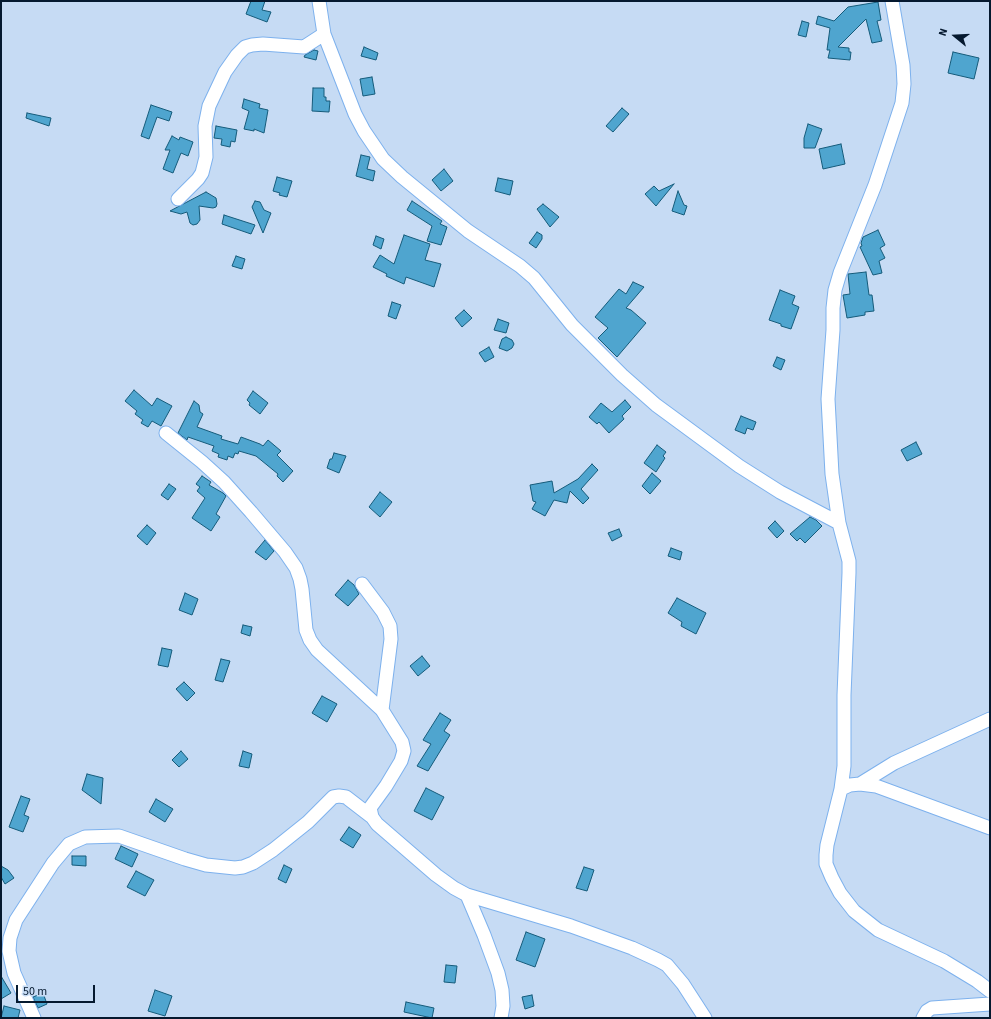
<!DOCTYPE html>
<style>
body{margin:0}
#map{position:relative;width:991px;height:1019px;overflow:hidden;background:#c6dbf4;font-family:"Source Sans 3",sans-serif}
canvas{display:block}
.frame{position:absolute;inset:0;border:2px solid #05192f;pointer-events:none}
.north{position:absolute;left:935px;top:16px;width:40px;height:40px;-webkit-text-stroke:3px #c6dbf4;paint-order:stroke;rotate:288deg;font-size:11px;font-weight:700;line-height:16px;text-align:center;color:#05192f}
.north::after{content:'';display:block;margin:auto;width:14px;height:18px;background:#05192f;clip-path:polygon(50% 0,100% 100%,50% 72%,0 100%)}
.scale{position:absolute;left:16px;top:985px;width:79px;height:18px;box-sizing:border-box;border:2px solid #05192f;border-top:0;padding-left:5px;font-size:12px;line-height:14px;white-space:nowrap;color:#05192f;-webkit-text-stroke:3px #c6dbf4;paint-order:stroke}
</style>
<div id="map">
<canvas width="991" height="1019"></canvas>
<div class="frame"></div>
<div class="north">N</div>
<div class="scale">50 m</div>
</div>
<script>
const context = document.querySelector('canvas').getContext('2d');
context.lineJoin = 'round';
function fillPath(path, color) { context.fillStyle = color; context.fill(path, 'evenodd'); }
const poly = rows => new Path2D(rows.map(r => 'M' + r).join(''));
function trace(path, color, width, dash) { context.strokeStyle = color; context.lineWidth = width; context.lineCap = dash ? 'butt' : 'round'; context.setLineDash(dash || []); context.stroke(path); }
const building = poly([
 [251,1,265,1,262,10,271,12,267,22,246,14,251,1],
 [878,2,881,20,877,21,882,41,872,43,866,19,838,47,849,48,849,52,851,52,850,60,828,58,830,50,827,50,830,28,816,24,818,16,834,21,848,7,878,2],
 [802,21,809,23,806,37,798,35,802,21],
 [364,47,378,53,376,60,361,56,364,47],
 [314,50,318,51,316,60,304,57,305,55,314,50],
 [953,52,979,58,974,79,948,73,953,52],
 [372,77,375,94,363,96,360,79,372,77],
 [313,88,324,88,324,97,326,97,326,101,330,101,329,112,312,111,313,88],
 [244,99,260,104,259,108,268,110,264,133,254,129,254,131,244,129,249,111,242,108,244,99],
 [151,105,172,112,169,121,157,117,149,139,141,136,151,105],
 [622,108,629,114,613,132,606,126,622,108],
 [27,113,51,118,49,126,26,118,27,113],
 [808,124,822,129,815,148,804,148,804,138,808,124],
 [216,126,237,130,235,142,231,141,230,147,221,145,222,139,214,138,216,126],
 [172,136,179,140,180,137,193,142,188,156,181,153,173,173,163,169,170,150,165,150,172,136],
 [841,144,845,164,823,169,819,149,841,144],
 [361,155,370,157,367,169,375,171,373,181,356,176,361,155],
 [444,169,453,181,441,191,432,180,444,169],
 [277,177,292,181,287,197,279,195,280,193,273,191,277,177],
 [498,178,513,181,510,195,495,191,498,178],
 [674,184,656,206,645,194,654,186,659,191,674,184],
 [678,191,684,205,687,206,684,215,672,211,678,191],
 [206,192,216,198,217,204,216,207,213,208,199,206,200,220,197,224,193,225,190,223,187,212,181,214,170,211,206,192],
 [255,201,260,202,264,210,271,213,263,233,252,207,255,201],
 [412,201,442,221,440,224,447,227,441,245,427,241,432,226,407,210,412,201],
 [543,204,559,217,550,227,537,209,543,204],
 [224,215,255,225,251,234,222,224,224,215],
 [878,230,885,245,880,248,885,258,879,261,882,273,873,275,860,247,862,246,861,243,863,237,878,230],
 [537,232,542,235,542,239,536,248,529,243,537,232],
 [404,235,430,244,425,260,441,264,434,287,406,277,404,284,386,276,387,274,373,267,380,255,394,264,404,235],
 [376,236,384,239,381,249,373,245,376,236],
 [236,256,245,259,242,269,232,266,236,256],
 [866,272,869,295,872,295,874,311,865,312,865,315,847,318,843,295,850,294,848,274,866,272],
 [633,282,644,287,626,308,631,310,646,323,617,357,598,338,608,328,595,317,619,289,626,294,633,282],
 [780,290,795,296,792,304,799,307,791,329,781,326,781,324,769,320,780,290],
 [392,302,401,305,396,319,388,316,392,302],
 [464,310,472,318,462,327,455,318,464,310],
 [498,319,509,323,506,333,494,330,498,319],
 [506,337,512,340,514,344,512,348,507,351,499,348,502,339,506,337],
 [489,347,494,357,485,362,479,353,489,347],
 [777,357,785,360,781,370,773,366,777,357],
 [134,390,152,406,157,398,172,406,161,426,152,421,148,427,141,423,143,420,135,414,137,411,125,401,134,390],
 [253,391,268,403,260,414,249,405,250,403,247,400,253,391],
 [625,400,631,407,622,416,624,419,609,433,599,422,597,424,589,417,601,403,612,412,625,400],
 [194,401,199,405,200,412,203,414,197,427,222,436,221,439,238,444,241,437,260,444,263,446,268,440,281,451,277,455,293,471,283,482,277,476,278,474,256,456,239,451,238,454,235,453,233,458,228,456,227,460,218,457,219,454,212,451,214,446,188,437,187,440,178,433,194,401],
 [741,416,756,422,753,430,747,428,745,434,735,430,741,416],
 [916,442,922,454,907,461,901,450,916,442],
 [657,445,666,452,663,456,665,458,656,472,644,463,657,445],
 [334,453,346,456,339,473,327,468,330,459,332,459,334,453],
 [592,464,598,470,581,489,589,498,583,504,570,491,567,503,554,500,545,516,532,509,536,502,533,501,530,485,552,481,554,493,578,479,592,464],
 [652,473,661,481,650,494,642,486,652,473],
 [202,476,211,482,209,485,223,493,226,496,216,514,220,517,211,531,192,518,205,498,197,491,200,487,196,484,202,476],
 [169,484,176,489,168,500,161,495,169,484],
 [380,492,392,502,380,517,369,507,380,492],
 [810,517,816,520,822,526,805,543,800,538,797,541,790,534,810,517],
 [775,521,784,531,777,538,768,528,775,521],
 [147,525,156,533,147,545,137,536,147,525],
 [619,529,622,536,612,541,608,533,619,529],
 [265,540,274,551,266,560,255,552,265,540],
 [671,548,682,552,680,560,668,556,671,548],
 [348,580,354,585,359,594,348,606,335,595,348,580],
 [185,593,198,599,192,615,179,610,185,593],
 [677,598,706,613,696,634,681,626,682,622,668,613,677,598],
 [243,625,252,627,250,636,241,633,243,625],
 [162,648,172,650,168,667,158,665,162,648],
 [422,656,430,666,418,676,410,666,422,656],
 [221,659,230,661,223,682,215,680,221,659],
 [184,682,195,693,187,701,176,689,184,682],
 [322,696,337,704,327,722,312,713,322,696],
 [440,713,451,720,444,731,450,735,428,771,417,766,431,744,423,740,440,713],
 [181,751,188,759,179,767,172,760,181,751],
 [243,751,252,754,249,768,239,766,243,751],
 [87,774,103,778,101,804,82,790,87,774],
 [426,788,444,797,432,820,414,811,426,788],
 [21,796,30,799,24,815,29,817,23,832,9,827,21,796],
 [156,799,173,809,165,822,149,812,156,799],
 [349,827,361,835,353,848,340,840,349,827],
 [121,846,138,854,132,867,115,859,121,846],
 [72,856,86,856,86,866,72,865,72,856],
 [284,865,292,869,286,883,278,879,284,865],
 [1,866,8,870,14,878,5,884,1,877,1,866],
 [584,867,594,870,587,891,576,888,584,867],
 [136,871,154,880,145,896,127,887,136,871],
 [526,932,545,939,535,967,516,960,526,932],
 [446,965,457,966,455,983,444,982,446,965],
 [1,976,11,993,1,999,1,976],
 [155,990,172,996,165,1016,148,1011,155,990],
 [43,993,47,1004,38,1008,33,997,43,993],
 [532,995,534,1006,525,1009,522,997,532,995],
 [406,1002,434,1008,432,1018,404,1012,406,1002],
 [4,1006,20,1010,18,1018,1,1018,4,1006]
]);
fillPath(building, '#4fa5cf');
trace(building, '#155b7a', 1);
const street = poly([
 [319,1,324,34,355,114,364,131,383,159,402,177,468,231,520,266,534,278,572,325,622,375,656,405,739,466,780,492,839,523],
 [892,1,903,65,904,84,902,103,875,185,840,273,835,290,833,308,833,330,828,399,832,474,839,523,849,561,849,573,844,695,844,766,841,789,827,845,826,855,826,864,832,878,840,893,854,911,878,930,944,961,977,981,990,991],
 [178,199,198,179,202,173,206,157,205,126,209,106,225,72,237,55,245,47,252,45,263,44,304,47,324,34],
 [166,433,202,462,224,482,251,512,285,552,296,568,300,579,302,589,306,630,310,640,317,650,382,710,402,742,404,751,401,761,386,786,370,808,372,817,377,824,436,875,454,888,467,895,571,926,632,948,658,960,667,965,683,984,705,1018],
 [362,584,383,612,390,626,391,639,382,710],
 [860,784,894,763,990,719],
 [841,789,850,785,860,784,876,786,990,828],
 [467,895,484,935,498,973,502,990,503,1006,501,1018],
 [34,1018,14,973,9,951,10,938,16,920,53,863,69,844,85,837,119,836,185,859,206,865,235,868,243,867,253,863,273,850,308,822,333,797,339,796,346,797,372,817],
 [923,1018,927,1011,932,1008,990,1004]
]);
trace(street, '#7db1ed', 15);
trace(street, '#fff', 13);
</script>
